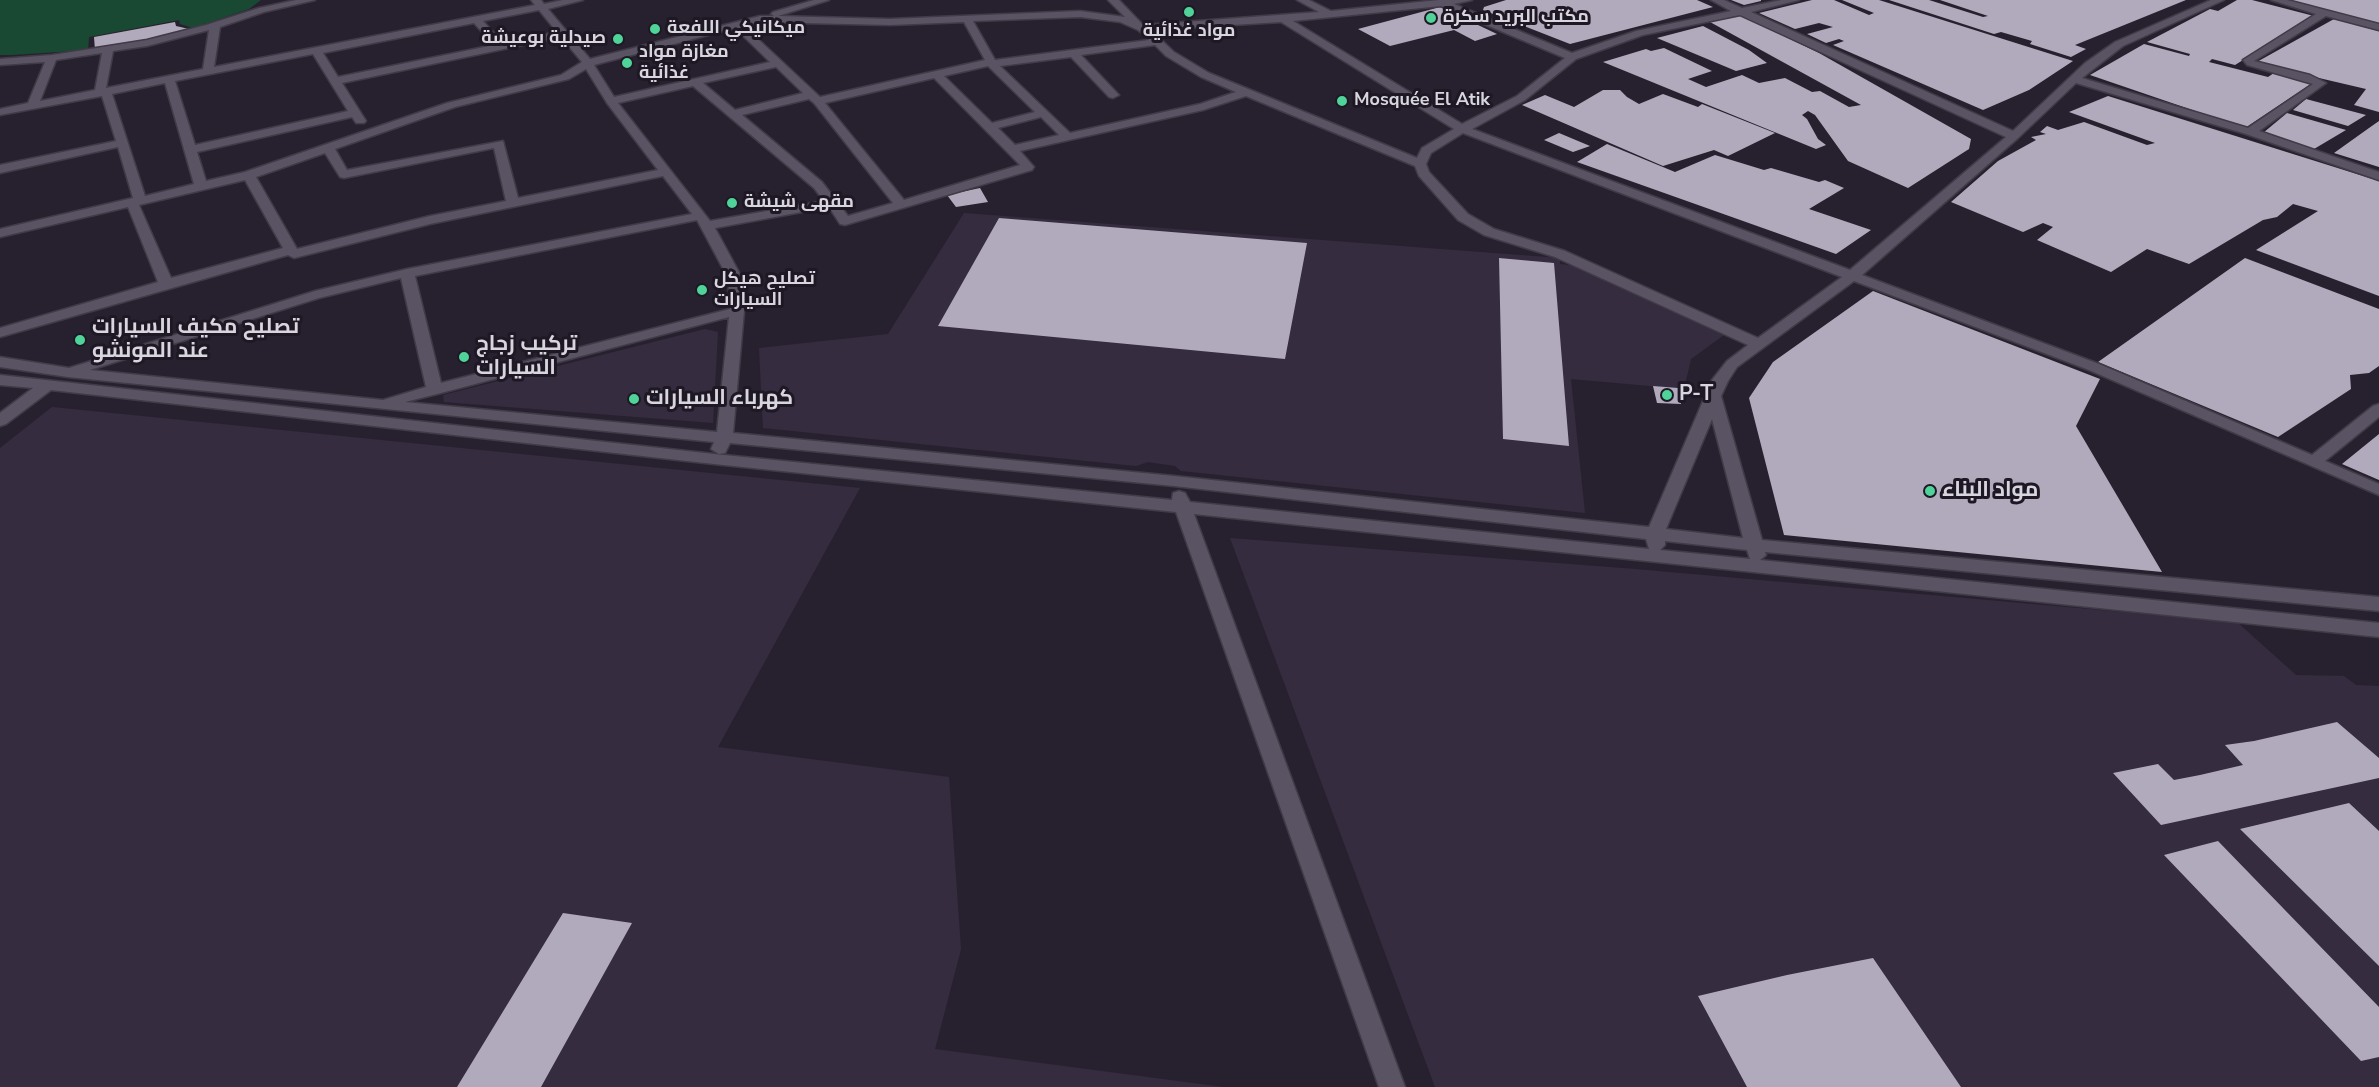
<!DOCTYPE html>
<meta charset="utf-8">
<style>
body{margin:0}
canvas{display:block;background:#27212f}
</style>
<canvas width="2379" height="1087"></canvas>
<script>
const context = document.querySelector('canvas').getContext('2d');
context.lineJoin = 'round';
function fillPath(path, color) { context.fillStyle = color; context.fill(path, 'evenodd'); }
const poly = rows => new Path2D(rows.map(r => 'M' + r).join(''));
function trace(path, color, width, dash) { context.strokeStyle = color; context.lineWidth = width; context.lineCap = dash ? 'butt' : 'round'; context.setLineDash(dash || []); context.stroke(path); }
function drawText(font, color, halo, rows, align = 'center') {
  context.font = font + ' "Nunito Sans",Cairo,sans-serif'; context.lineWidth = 6; context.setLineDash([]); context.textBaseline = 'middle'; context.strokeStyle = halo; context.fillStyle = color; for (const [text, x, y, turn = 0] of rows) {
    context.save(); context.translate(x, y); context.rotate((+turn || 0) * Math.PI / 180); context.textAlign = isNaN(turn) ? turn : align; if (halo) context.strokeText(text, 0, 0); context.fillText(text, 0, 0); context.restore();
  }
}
fillPath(poly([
 [964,213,1560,258,1560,264,1577,266,1724,335,1691,359,1684,389,1571,379,1585,513,1181,471,1175,466,1148,462,1136,466,763,428,759,348,888,334],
 [705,329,718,332,713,423,444,402,443,395],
 [52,407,860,488,718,747,949,777,961,949,935,1049,1223,1087,0,1087,0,448],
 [1230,538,1635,569,2237,622,2296,675,2344,676,2356,685,2379,686,2379,1087,1435,1087]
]), '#352c3f');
fillPath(poly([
 [0,0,261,0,249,9,193,28,180,24,179,20,89,37,88,50,12,55,0,55]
]), '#194933');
fillPath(poly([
 [1506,0,1697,0,1713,7,1570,44,1483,10,1484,7],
 [1731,0,1761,0,1761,1,1744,5],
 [1812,0,1834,0,1869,15,1874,13,1842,0,1879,0,2073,61,2029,90,1983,110,1833,45,1844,41,1839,39,1826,43,1807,34,1833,27,1819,23,1795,29,1759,13],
 [1889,0,1929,0,1983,17,1988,16,1940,0,2186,0,2075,45,2086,49,2071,57,2030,44,2032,41,2001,32,1994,34],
 [2237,0,2252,0,2314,16,2235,65,2212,59,2209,62,2268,77,2274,73,2311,84,2245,128,2090,75,2144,44,2189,56,2190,54,2147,42,2210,9,2218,11],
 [2282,0,2379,0,2379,26],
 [1440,7,1497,34,1475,41,1454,30,1390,46,1358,29],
 [1740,15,1819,53,1971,139,1969,149,1908,188,1848,161,1815,115,1808,111,1802,115,1807,119,1818,139,1826,145,1816,149,1603,62,1646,49,1651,51,1664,48,1712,71,1688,79,1706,87,1742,75,1759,83,1785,78,1812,92,1820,91,1849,107,1861,105,1710,22],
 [2334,19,2379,31,2379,112,2354,105,2366,89,2255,63],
 [175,22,176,26,189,29,163,37,95,50,94,37],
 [1703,26,1749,50,1767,63,1736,71,1657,38],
 [1603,90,1620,90,1627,97,1639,104,1663,94,1698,107,1702,104,1775,133,1728,156,1714,150,1663,166,1522,105,1545,95,1574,107],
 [2108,96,2379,181,2379,296,2256,250,2318,211,2293,204,2277,217,2263,220,2189,264,2147,249,2111,272,2037,240,2053,227,2043,223,2023,232,1951,202,1998,161,2036,140,2031,137,2046,134,2040,132,2047,126,2058,130,2084,122,2147,145,2155,143,2069,112],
 [2306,99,2366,115,2348,126,2293,110],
 [2287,113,2346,130,2314,149,2263,133],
 [2379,121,2379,167,2334,153,2369,128],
 [1559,133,1590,146,1573,152,1544,140],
 [1607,144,1675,172,1715,155,1764,170,1771,168,1819,182,1825,180,1844,188,1809,209,1871,230,1836,254,1577,162],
 [980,188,988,202,956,207,947,195],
 [999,218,1307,243,1285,359,938,326],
 [1499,258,1554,263,1569,446,1503,439],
 [2245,258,2379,309,2379,366,2369,373,2350,375,2351,389,2278,437,2098,362],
 [1873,291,2100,379,2076,426,2162,572,1784,535,1749,398,1773,362],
 [1653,386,1678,388,1681,404,1657,403],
 [2379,434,2379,480,2342,464],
 [2337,722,2379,758,2379,778,2161,825,2113,773,2158,764,2174,780,2200,775,2243,765,2225,745,2254,741],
 [2349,803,2379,831,2379,966,2240,829],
 [2218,841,2379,1007,2379,1057,2361,1061,2164,855],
 [563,913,632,923,541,1087,457,1087],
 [1873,958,1961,1087,1747,1087,1698,996,1787,975]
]), '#b1aabc');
const minor = poly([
 [296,0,315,0,264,12,220,27,214,67,535,5,531,0,541,0,544,4,563,0,583,0,548,9,590,59,760,16,774,16,771,14,773,12,814,0,829,0,778,16,890,19,1080,11,1125,17,1108,0,1119,0,1143,25,1319,12,1297,0,1309,0,1331,11,1439,0,1472,0,1454,4,1572,53,1636,31,1731,11,1711,0,1724,0,1742,8,1781,0,1799,0,1751,12,2013,131,2085,63,2115,42,2211,0,2224,0,2123,46,2082,78,2248,128,2313,84,2247,65,2243,60,2316,14,2271,0,2287,0,2379,24,2379,30,2326,16,2254,61,2310,75,2326,83,2259,131,2379,172,2379,180,2246,134,2076,83,2018,138,1862,275,2099,364,2312,455,2373,406,2379,404,2379,417,2325,461,2379,484,2379,495,2089,370,1854,281,1737,367,1728,381,1721,396,1762,540,2379,597,2379,611,1765,552,1766,555,1760,560,2379,623,2379,637,1194,514,1405,1087,1379,1087,1176,512,714,464,51,390,6,424,0,426,0,413,33,388,0,385,0,375,714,454,1172,500,1173,493,1179,491,1185,493,1190,502,1649,549,1646,539,1174,486,730,443,725,453,719,454,711,449,714,442,68,377,0,367,0,357,69,368,315,291,407,269,692,214,663,176,430,224,294,258,288,255,0,337,0,328,158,282,128,207,0,237,0,229,133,198,118,147,0,173,0,165,116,141,102,96,0,115,0,109,28,103,45,62,0,65,0,59,52,55,147,40,206,25,259,8,296,0],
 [1441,6,1565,58,1517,96,1462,124,1293,21,1441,6],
 [539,10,557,32,503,43,483,21,539,10],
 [1740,15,2006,137,1850,270,1472,129,1525,100,1576,59,1643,35,1740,15],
 [1080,17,1120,22,1138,30,1149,40,995,60,973,21,1080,17],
 [760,22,890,25,964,22,985,60,820,97,744,26,760,22],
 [1281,22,1454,129,1422,148,1417,158,1209,73,1174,52,1151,30,1281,22],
 [474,23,494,45,338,77,323,53,474,23],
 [735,28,770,62,614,97,594,65,735,28],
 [209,30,203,69,106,88,113,51,147,46,209,30],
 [561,37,582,62,561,75,447,103,245,172,206,181,197,152,352,117,356,123,364,123,366,121,342,83,561,37],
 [1155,45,1166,56,1201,77,1236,92,1200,104,1070,133,1000,66,1071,57,1109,97,1113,98,1119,95,1117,93,1081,55,1155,45],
 [102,53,95,90,40,101,56,60,102,53],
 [313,54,348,111,195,145,175,81,313,54],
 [988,66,1035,112,992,123,944,76,988,66],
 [776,67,803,93,735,110,703,83,776,67],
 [586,69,607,103,658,170,518,198,503,141,347,170,335,149,455,107,569,79,586,69],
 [934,78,1020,165,904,200,825,103,934,78],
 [165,83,194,184,145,196,112,94,165,83],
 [693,86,814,188,824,201,710,221,618,103,693,86],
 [1246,96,1415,166,1419,176,1458,220,1484,235,1555,257,1748,345,1727,361,1712,380,1649,527,1174,476,733,433,744,311,742,278,715,228,829,207,840,224,845,225,1032,170,1034,167,1020,151,1203,110,1246,96],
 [809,99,814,103,893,203,848,216,822,182,742,115,809,99],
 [1041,117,1059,135,1015,145,998,128,1041,117],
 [1463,133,1842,277,1758,338,1565,251,1494,229,1468,214,1429,172,1426,164,1431,153,1463,133],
 [494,148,506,201,430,216,297,249,256,177,325,153,340,177,344,178,494,148],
 [245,180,283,248,171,278,139,205,245,180],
 [697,220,728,278,730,309,441,383,415,276,697,220],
 [401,278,426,387,383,400,90,370,319,298,401,278],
 [729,317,717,432,405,402,441,393,729,317],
 [1712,419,1743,538,1666,529,1712,419],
 [1665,541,1747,550,1750,559,1660,550,1665,545,1665,541]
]);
trace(minor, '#403b47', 3);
fillPath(minor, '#5a5363');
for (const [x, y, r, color] of [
 [1189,12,6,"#4fd399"],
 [1431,18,6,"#4fd399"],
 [655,29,6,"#4fd399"],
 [618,39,6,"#4fd399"],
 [627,63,6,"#4fd399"],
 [1342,101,6,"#4fd399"],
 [732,203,6,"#4fd399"],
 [702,290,6,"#4fd399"],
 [80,340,6,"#4fd399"],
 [464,357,6,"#4fd399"],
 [1667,395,6,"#4fd399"],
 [634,399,6,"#4fd399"],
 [1930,491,6,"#4fd399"]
]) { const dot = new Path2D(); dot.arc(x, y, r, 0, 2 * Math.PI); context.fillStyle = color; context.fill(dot); trace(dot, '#1e1825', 2); }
drawText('bold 18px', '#d8d5de', '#1e1825', [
 ["مكتب البريد سكرة",1443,18],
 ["ميكانيكي اللفعة",667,29],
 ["مواد غذائية",1189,32,"center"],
 ["صيدلية بوعيشة",606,39,"right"],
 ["مغازة مواد",639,53],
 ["غذائية",639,74],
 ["Mosquée El Atik",1354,101],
 ["مقهى شيشة",744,203],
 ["تصليح هيكل",714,280],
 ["السيارات",714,301]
], 'left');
drawText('bold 21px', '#d8d5de', '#1e1825', [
 ["تصليح مكيف السيارات",92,328],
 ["عند المونشو",92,352],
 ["تركيب زجاج",476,345],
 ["السيارات",476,369],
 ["P-T",1679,395],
 ["كهرباء السيارات",646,399],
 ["مواد البناء",1942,491]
], 'left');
</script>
